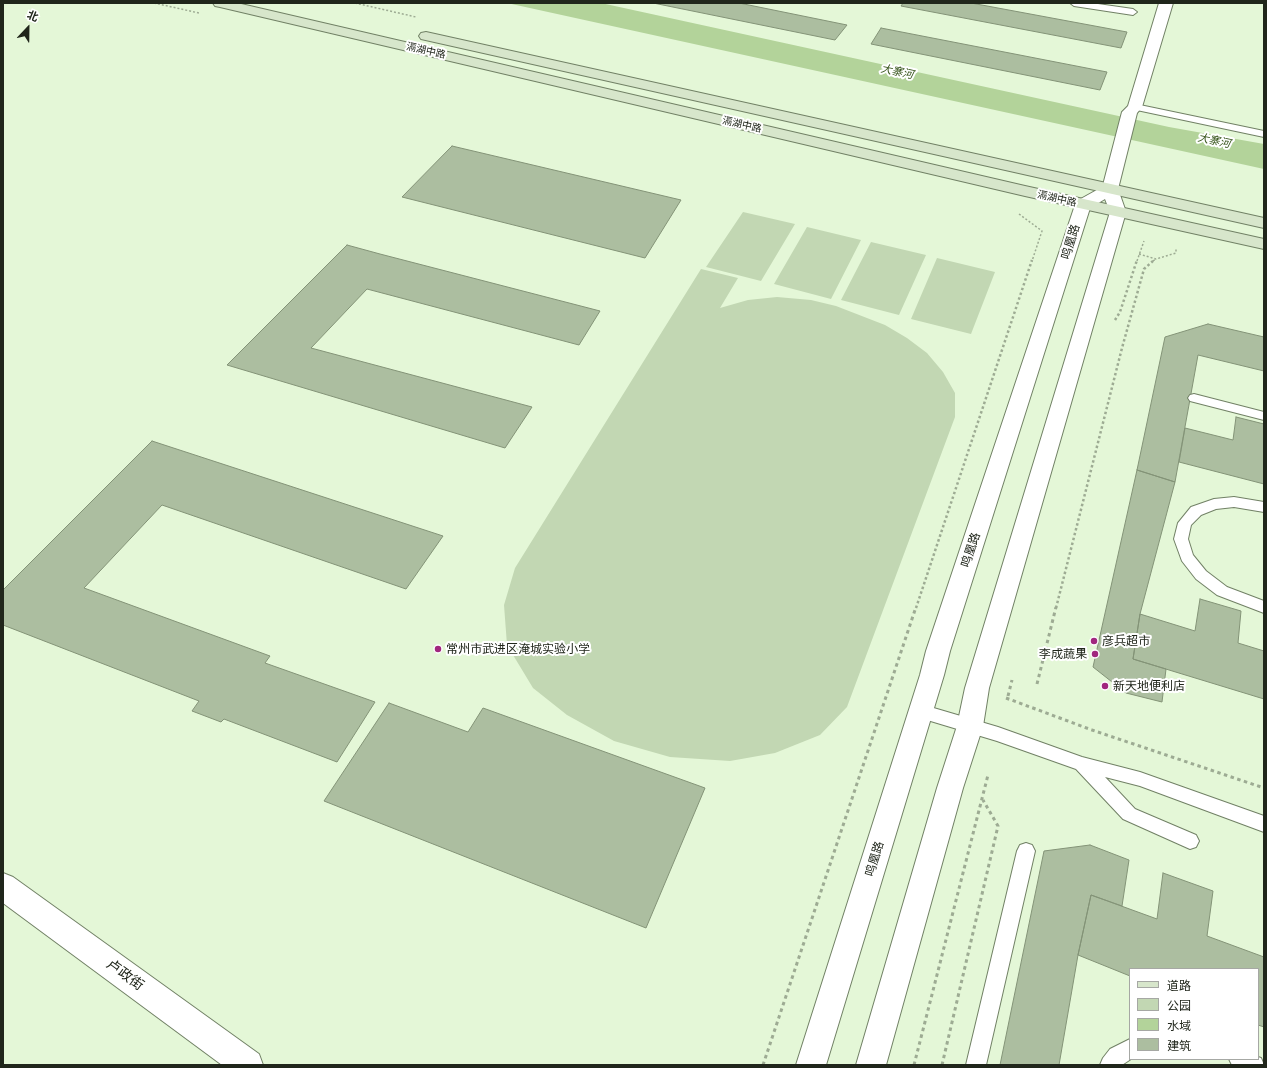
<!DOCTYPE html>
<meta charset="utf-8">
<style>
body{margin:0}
#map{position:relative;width:1267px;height:1068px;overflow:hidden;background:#e4f7d7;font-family:Figtree,"Noto Sans SC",sans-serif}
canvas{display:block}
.frame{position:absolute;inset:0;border:4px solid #20261b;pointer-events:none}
.legend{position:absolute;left:1129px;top:968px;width:130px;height:92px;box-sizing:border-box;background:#fff;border:1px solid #a6a8a4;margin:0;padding:5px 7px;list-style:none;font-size:12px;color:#20261b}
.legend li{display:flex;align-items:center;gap:8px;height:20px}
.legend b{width:20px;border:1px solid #a6a8a4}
.north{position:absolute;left:8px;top:8px;width:40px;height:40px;-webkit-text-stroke:3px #fff;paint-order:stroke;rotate:22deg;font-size:11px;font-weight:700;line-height:16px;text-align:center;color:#20261b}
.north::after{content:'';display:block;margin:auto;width:14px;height:18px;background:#20261b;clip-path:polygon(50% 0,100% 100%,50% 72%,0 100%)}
</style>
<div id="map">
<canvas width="1267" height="1068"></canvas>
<div class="frame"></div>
<ul class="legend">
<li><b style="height:5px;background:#d7e6cb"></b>道路</li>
<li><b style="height:11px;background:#c2d7b3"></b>公园</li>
<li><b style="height:11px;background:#b3d39a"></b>水域</li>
<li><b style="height:11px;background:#acbea0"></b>建筑</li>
</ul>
<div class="north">北</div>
</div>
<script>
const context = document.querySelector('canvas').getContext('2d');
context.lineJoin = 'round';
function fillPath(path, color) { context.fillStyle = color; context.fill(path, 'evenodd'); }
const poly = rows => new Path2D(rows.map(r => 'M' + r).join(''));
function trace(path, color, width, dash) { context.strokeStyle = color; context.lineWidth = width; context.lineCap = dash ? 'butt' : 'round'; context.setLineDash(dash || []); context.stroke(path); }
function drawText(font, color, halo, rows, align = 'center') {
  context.font = font + ' Figtree,"Noto Sans SC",sans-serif'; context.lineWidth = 4; context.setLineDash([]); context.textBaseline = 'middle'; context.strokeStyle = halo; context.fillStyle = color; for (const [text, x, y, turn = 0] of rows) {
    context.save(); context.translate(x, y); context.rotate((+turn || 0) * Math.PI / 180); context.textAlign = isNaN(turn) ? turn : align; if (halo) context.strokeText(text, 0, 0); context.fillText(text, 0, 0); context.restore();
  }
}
fillPath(poly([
 [743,212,795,224,761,281,706,267],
 [807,227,861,240,831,299,774,284],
 [871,242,926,255,899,315,841,300],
 [937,258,995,272,971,334,911,319],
 [701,269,738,278,720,308,748,300,777,297,811,300,836,306,885,325,907,338,927,353,943,372,955,393,955,417,847,707,820,735,775,753,730,761,670,757,614,741,567,715,533,688,507,645,504,605,515,568]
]), '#c2d7b3');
fillPath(poly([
 [507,3,601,3,1169,127,1264,144,1264,169]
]), '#b3d39a');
const building = poly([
 [653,3,739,3,847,25,835,40,653,3],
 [903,3,971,3,1127,32,1121,48,901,6,903,3],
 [881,28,1107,72,1100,90,871,44,881,28],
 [452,146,681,200,645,258,402,197,452,146],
 [347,245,380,254,600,311,579,345,367,289,311,348,532,407,505,448,227,365,347,245],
 [1208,324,1264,337,1264,371,1198,355,1175,482,1137,470,1165,337,1208,324],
 [1236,417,1264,424,1264,484,1179,462,1185,428,1233,440,1236,417],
 [152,441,443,536,406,589,162,505,84,588,270,656,265,663,375,702,337,762,224,719,221,722,192,711,199,701,3,625,3,590,152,441],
 [1137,470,1175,482,1140,614,1133,659,1166,669,1162,702,1126,693,1093,667,1137,470],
 [1200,599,1241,611,1238,643,1264,651,1264,699,1133,659,1140,614,1195,631,1200,599],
 [389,703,468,732,483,708,705,788,646,928,324,801,389,703],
 [1090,845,1129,860,1122,906,1091,895,1078,955,1059,1065,1000,1065,1044,851,1090,845],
 [1163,873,1213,891,1207,936,1264,957,1264,1027,1258,1025,1258,969,1130,969,1130,976,1078,955,1091,895,1157,919,1163,873]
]);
fillPath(building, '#acbea0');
trace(building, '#839377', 1);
const service = poly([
 [1070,3,1091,3,1133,9,1137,12,1133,15,1074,6,1070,3],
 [1135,104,1264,131,1264,137,1132,109,1130,107,1132,105,1135,104],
 [1194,394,1264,412,1264,420,1190,401,1188,398,1190,395,1194,394],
 [1234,497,1264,502,1264,512,1234,507,1216,509,1201,515,1191,525,1188,539,1193,555,1206,571,1227,587,1264,601,1264,613,1217,595,1196,579,1182,561,1174,539,1178,523,1191,507,1214,499,1234,497],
 [920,704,998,727,1082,757,1140,772,1264,816,1264,832,1140,786,1105,777,1135,809,1196,835,1199,841,1196,847,1190,849,1123,819,1076,769,997,741,914,716,912,711,914,706,920,704],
 [1026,843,1032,845,1035,851,986,1065,966,1065,1017,851,1020,845,1026,843],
 [1130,1039,1131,1059,1122,1065,1100,1065,1103,1058,1110,1049,1130,1039],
 [1258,1057,1261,1058,1264,1065,1232,1065,1229,1059,1258,1059,1258,1057]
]);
const minor = poly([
 [1159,3,1173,3,1142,107,1137,113,1118,189,1116,192,1110,194,1104,192,1102,189,1122,112,1128,106,1159,3]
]);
const tertiary = poly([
 [1110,184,1116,186,1118,189,1126,212,989,688,983,726,963,788,886,1065,856,1065,937,788,957,726,965,688,1110,212,1105,199,1090,208,950,651,944,675,826,1065,796,1065,920,675,926,651,1075,205,1077,201,1104,186,1110,184],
 [3,873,13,877,259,1054,263,1065,222,1065,3,903,3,873]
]);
const secondary = poly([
 [213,3,237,3,1025,186,1264,239,1264,249,1025,196,220,7,215,6,213,3],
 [426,32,1264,218,1264,228,421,39,419,36,421,33,426,32]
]);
trace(service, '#718165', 2);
trace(minor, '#718165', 2);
trace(tertiary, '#718165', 2);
trace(secondary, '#718165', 2);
trace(poly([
 [154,3,199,13],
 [355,3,416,17],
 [1019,214,1042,231,1032,261],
 [1139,254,1156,259,1176,253,1176,248],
 [1137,261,1144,241],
 [1153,261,1156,259]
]), '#9dab93', 1.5, [2, 2]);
trace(poly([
 [1115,320,1120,312,1137,260],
 [916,608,1032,260],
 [1056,608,1122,348,1144,269,1154,260]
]), '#9dab93', 2.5, [2.5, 2.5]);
trace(poly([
 [1037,684,1056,607],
 [1008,696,1012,680],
 [1006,698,1092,730,1264,788],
 [763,1065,916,607],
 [914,1065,988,775],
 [942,1065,998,826,983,800]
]), '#9dab93', 3, [3.5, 3.5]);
fillPath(service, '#fff');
fillPath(minor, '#fff');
fillPath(tertiary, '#fff');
fillPath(secondary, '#d7e6cb');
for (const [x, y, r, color] of [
 [1094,641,4,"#a1277e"],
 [438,649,4,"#a1277e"],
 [1095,654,4,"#a1277e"],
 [1105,686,4,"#a1277e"]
]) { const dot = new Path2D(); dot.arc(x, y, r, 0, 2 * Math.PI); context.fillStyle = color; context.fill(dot); trace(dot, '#fff', 1.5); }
drawText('10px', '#20261b', '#fff', [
 ["滆湖中路",426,51,13],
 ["滆湖中路",742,125,13],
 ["滆湖中路",1057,199,13]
]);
drawText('italic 11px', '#345218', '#fff', [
 ["大寨河",897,72,12],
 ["大寨河",1214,141,12]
]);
drawText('12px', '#20261b', '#fff', [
 ["鸣凰路",1071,242,-73],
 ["鸣凰路",971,550,-72],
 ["鸣凰路",875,859,-73]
]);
drawText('12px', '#20261b', '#fff', [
 ["彦兵超市",1102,641],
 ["常州市武进区淹城实验小学",446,649],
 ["李成蔬果",1087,654,"right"],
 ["新天地便利店",1113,686]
], 'left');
drawText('14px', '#20261b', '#fff', [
 ["卢政街",125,975,36]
]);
</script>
